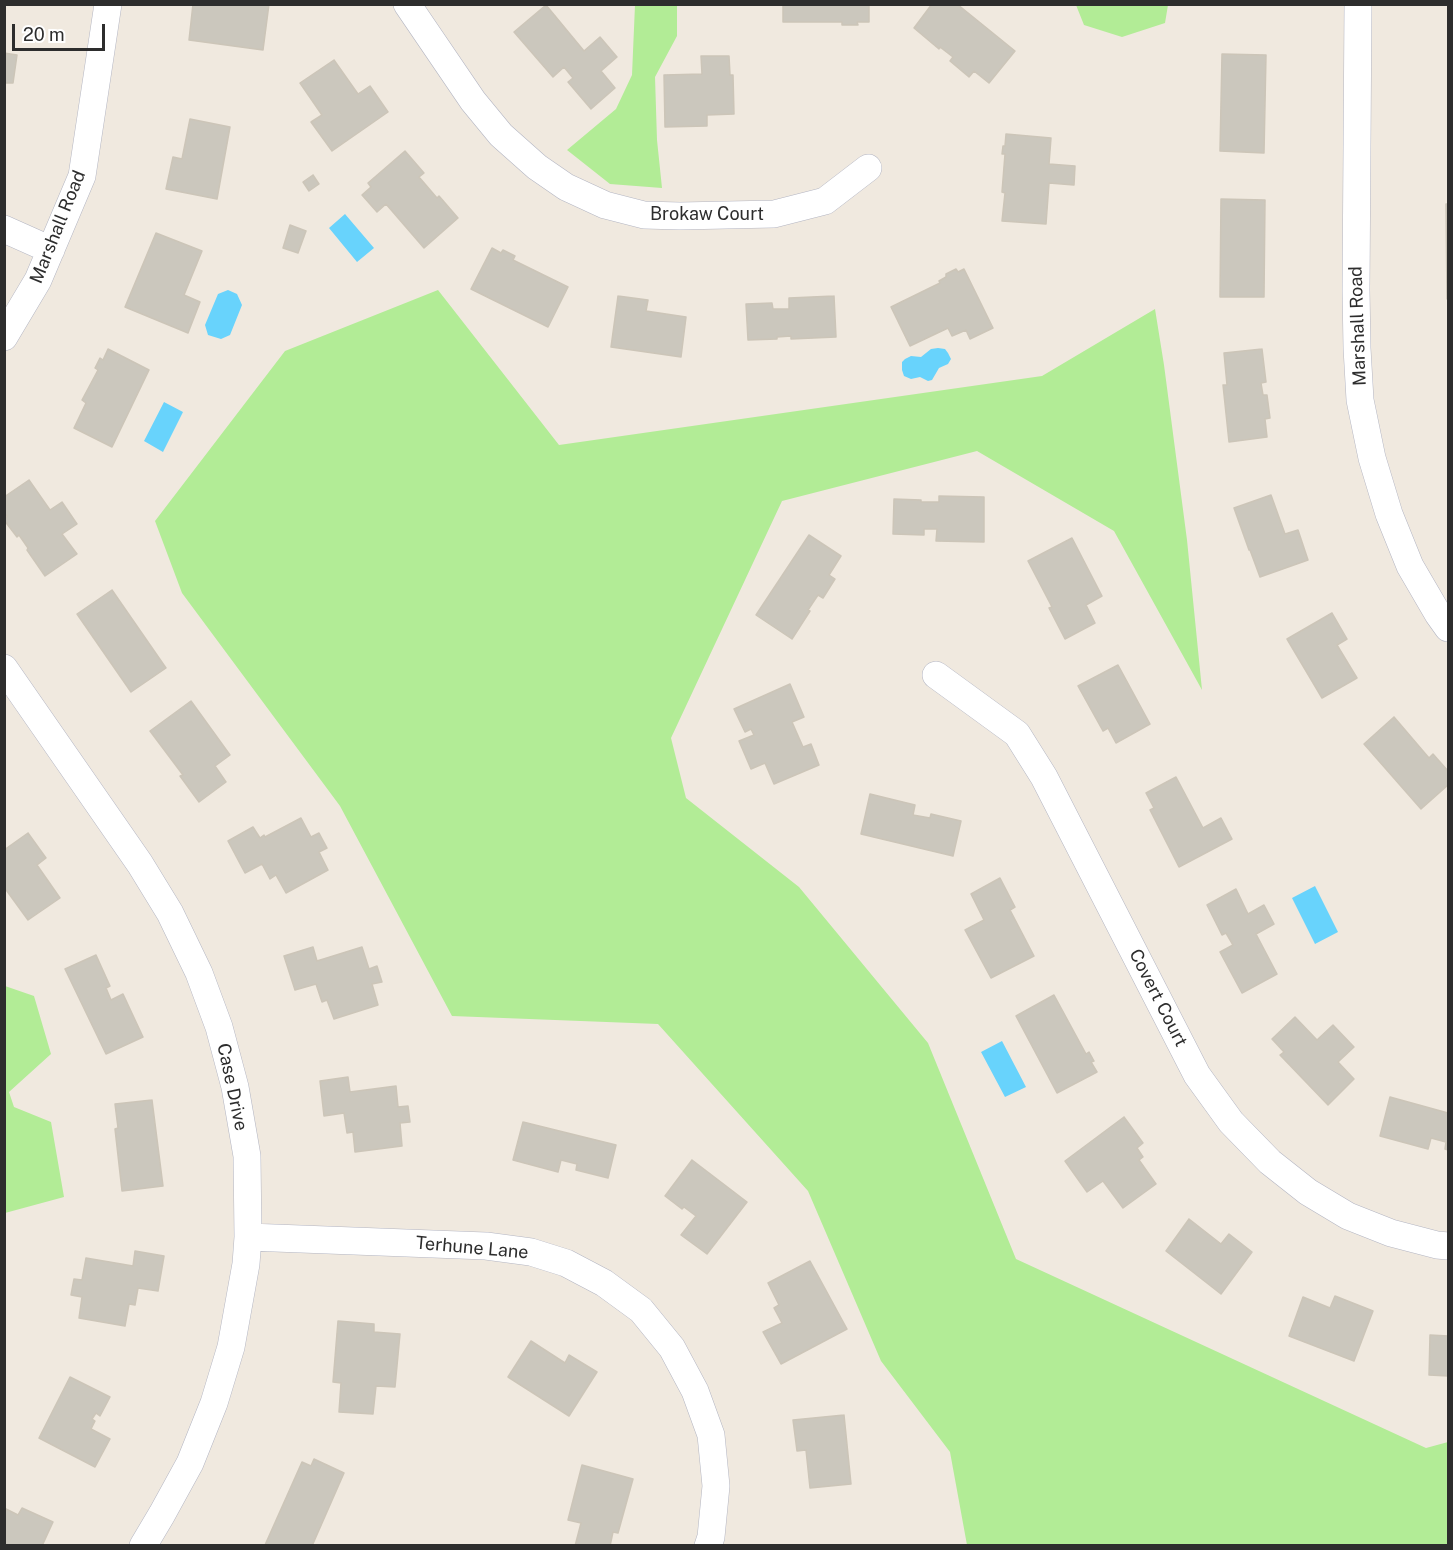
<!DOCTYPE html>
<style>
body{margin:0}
#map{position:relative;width:1453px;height:1550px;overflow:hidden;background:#f0e9df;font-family:"Public Sans",sans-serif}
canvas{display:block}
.frame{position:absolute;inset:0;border:6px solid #2d2d2d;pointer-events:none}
.scale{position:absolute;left:12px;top:24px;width:93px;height:27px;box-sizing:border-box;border:3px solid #2d2d2d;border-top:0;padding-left:8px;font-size:18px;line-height:21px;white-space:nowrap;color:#2d2d2d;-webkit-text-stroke:4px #fff;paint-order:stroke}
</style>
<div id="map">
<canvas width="1453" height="1550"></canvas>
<div class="frame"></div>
<div class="scale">20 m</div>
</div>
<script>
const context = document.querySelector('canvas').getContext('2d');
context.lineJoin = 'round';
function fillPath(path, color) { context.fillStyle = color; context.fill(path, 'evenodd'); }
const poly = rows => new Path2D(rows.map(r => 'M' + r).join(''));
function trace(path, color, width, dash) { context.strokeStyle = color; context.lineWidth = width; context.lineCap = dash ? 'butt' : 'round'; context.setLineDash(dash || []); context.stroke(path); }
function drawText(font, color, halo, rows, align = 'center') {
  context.font = font + ' "Public Sans",sans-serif'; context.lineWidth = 4.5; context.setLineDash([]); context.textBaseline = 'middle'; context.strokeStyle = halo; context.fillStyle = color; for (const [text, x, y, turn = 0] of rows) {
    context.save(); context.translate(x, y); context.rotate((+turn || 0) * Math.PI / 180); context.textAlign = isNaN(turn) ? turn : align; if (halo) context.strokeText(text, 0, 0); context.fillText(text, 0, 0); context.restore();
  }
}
fillPath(poly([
 [635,5,677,5,677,36,655,77,657,140,662,188,610,184,567,150,616,109,632,75],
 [1076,5,1168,5,1165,23,1122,37,1084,25],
 [438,290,559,445,1042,376,1155,309,1164,365,1187,540,1202,690,1114,531,977,451,782,501,671,738,686,798,799,887,928,1043,1016,1259,1426,1448,1448,1442,1448,1545,967,1545,950,1452,881,1361,808,1191,658,1024,452,1016,340,806,182,593,155,521,285,351],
 [5,986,34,996,51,1054,9,1092,14,1107,51,1122,64,1197,5,1213]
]), '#b2ec96');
fillPath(poly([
 [345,214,374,248,357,262,329,228],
 [228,290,237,294,242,305,230,335,221,339,208,335,205,325,218,294],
 [938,348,945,349,948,353,951,359,948,364,939,368,932,380,928,381,920,377,911,379,904,376,902,370,902,362,905,359,911,356,921,357,931,349],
 [164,402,183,412,163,452,144,441],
 [1315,886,1338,932,1315,944,1292,898],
 [1002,1041,1026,1087,1005,1097,981,1052]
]), '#68d3fc');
const building = poly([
 [193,4,269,4,263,50,189,40,193,4],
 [783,4,869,4,869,22,857,22,858,25,842,25,842,22,783,22,783,4],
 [932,4,957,4,1015,51,989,83,974,71,969,77,950,61,953,57,940,47,939,49,914,28,932,4],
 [546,5,584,51,600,37,617,57,601,71,615,88,591,109,568,82,573,78,564,67,553,77,514,32,546,5],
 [4,53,17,55,13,83,4,83,4,53],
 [1222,54,1266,55,1264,153,1220,151,1222,54],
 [701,56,729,56,730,75,733,75,734,114,707,115,707,126,665,127,664,75,702,74,701,56],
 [334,60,358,94,370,86,388,112,332,151,311,122,322,115,300,83,334,60],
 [190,119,230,127,217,199,166,189,173,157,182,159,190,119],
 [1006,134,1051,138,1049,164,1075,166,1074,185,1049,183,1046,224,1002,221,1005,193,1002,192,1005,154,1002,154,1003,146,1005,146,1006,134],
 [405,151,424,173,419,177,437,198,439,196,458,218,424,248,386,204,377,212,362,195,371,187,368,183,405,151],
 [313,175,319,184,309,191,303,182,313,175],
 [1221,199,1265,200,1264,297,1220,297,1221,199],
 [1446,204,1448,204,1448,299,1447,299,1446,204],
 [290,225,306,231,298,253,283,248,290,225],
 [156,233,202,251,184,295,200,302,188,333,125,307,156,233],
 [492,248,501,253,503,250,515,256,513,260,568,287,548,327,471,289,492,248],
 [956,269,958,272,964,269,993,328,970,339,966,330,952,336,948,328,910,346,891,307,940,283,939,281,946,277,946,274,956,269],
 [618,296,648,300,646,311,686,317,681,357,611,347,618,296],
 [834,296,836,337,791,339,791,336,777,337,777,339,748,340,746,304,772,303,773,309,789,309,789,298,834,296],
 [108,349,149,370,112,447,74,428,86,403,82,400,98,370,95,368,100,358,103,360,108,349],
 [1262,349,1266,382,1261,383,1263,395,1267,395,1270,418,1265,419,1267,437,1229,442,1223,385,1227,385,1224,353,1262,349],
 [29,480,50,510,62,502,77,524,62,534,77,554,45,576,27,550,28,548,19,535,17,537,4,520,7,516,4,513,4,497,29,480],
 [1271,495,1285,534,1298,530,1308,560,1260,577,1250,550,1249,550,1234,508,1271,495],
 [939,496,984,497,984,542,936,541,937,529,924,529,924,535,893,534,894,499,921,500,921,502,939,502,939,496],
 [809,535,841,556,829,575,835,579,823,598,818,595,808,610,810,611,792,639,756,615,809,535],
 [1072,538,1102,596,1086,605,1095,623,1065,639,1049,608,1052,607,1028,561,1072,538],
 [112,590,166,668,131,692,77,614,112,590],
 [1332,613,1347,639,1337,645,1357,678,1322,698,1287,639,1332,613],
 [1118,665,1150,724,1116,743,1108,728,1103,731,1078,686,1118,665],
 [790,684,804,717,792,722,803,747,811,744,819,765,774,784,765,763,751,769,739,741,754,735,751,729,745,732,734,709,790,684],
 [191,701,230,755,215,766,226,782,199,802,180,776,183,775,150,731,191,701],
 [1394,717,1429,758,1433,754,1448,771,1448,785,1421,809,1364,744,1394,717],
 [1176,777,1203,828,1221,818,1232,839,1179,867,1150,810,1154,808,1146,793,1176,777],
 [870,794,915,805,913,815,930,818,931,814,961,821,953,856,861,834,870,794],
 [301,818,311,837,319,833,327,848,319,852,328,870,286,893,276,875,270,879,262,864,245,873,228,841,253,827,260,838,264,835,265,837,301,818],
 [28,833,46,858,37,865,60,898,28,920,4,887,4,850,28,833],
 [1000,878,1015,907,1010,910,1034,956,991,978,965,930,984,920,971,894,1000,878],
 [1236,889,1248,914,1264,905,1274,924,1256,934,1277,974,1242,993,1220,952,1233,945,1226,933,1222,935,1207,905,1236,889],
 [313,947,317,961,362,947,369,969,377,966,382,982,372,984,378,1005,334,1019,327,1000,322,1002,316,984,295,990,284,956,313,947],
 [96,955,110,986,106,988,111,1000,123,994,143,1037,106,1054,65,969,96,955],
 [1054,995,1086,1054,1089,1052,1094,1061,1091,1062,1097,1072,1057,1093,1016,1016,1054,995],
 [1295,1017,1317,1040,1333,1025,1354,1047,1338,1062,1354,1079,1328,1105,1280,1055,1284,1052,1272,1039,1295,1017],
 [348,1077,350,1092,396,1086,398,1107,408,1106,410,1122,400,1123,402,1146,355,1152,353,1132,347,1133,344,1113,324,1116,320,1081,348,1077],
 [1390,1097,1448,1113,1448,1150,1445,1149,1446,1142,1431,1138,1428,1149,1380,1136,1390,1097],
 [152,1100,163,1186,122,1191,115,1129,118,1128,115,1104,152,1100],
 [1124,1117,1143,1143,1137,1148,1143,1157,1139,1160,1156,1184,1123,1208,1103,1181,1087,1192,1065,1161,1124,1117],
 [523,1122,616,1145,608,1178,576,1170,577,1164,561,1160,558,1172,513,1160,523,1122],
 [692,1160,747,1202,707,1254,681,1235,696,1216,684,1207,682,1209,665,1196,692,1160],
 [1189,1219,1221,1244,1229,1234,1252,1252,1221,1294,1166,1251,1189,1219],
 [135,1251,164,1256,158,1291,138,1288,135,1305,129,1304,125,1326,79,1318,82,1297,71,1295,74,1279,82,1280,86,1258,133,1266,135,1251],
 [810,1261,847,1329,781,1364,763,1332,782,1323,774,1308,779,1305,768,1283,810,1261],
 [1335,1296,1373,1311,1354,1361,1289,1336,1303,1297,1330,1308,1335,1296],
 [338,1321,374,1324,374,1332,400,1334,395,1387,376,1386,373,1414,339,1412,341,1383,333,1382,338,1321],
 [1430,1335,1448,1336,1448,1376,1429,1375,1430,1335],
 [531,1341,565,1363,569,1355,597,1372,569,1416,508,1377,531,1341],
 [70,1377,110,1397,100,1416,96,1413,92,1419,95,1421,91,1429,110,1439,95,1467,39,1438,70,1377],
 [844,1415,851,1484,810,1488,806,1450,797,1451,793,1420,844,1415],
 [314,1459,344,1473,312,1546,265,1545,302,1462,311,1466,314,1459],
 [582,1465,633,1479,618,1533,613,1532,610,1546,575,1546,581,1523,568,1520,582,1465],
 [4,1508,18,1515,22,1508,53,1522,42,1546,4,1546,4,1508]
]);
fillPath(building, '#cbc7bd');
trace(building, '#ccc5b8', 1.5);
const minor = poly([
 [407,4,473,101,501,135,537,167,566,187,605,205,644,215,680,216,774,214,825,201,868,168],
 [1358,4,1356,290,1357,348,1360,400,1372,458,1389,514,1410,566,1438,614,1448,628],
 [4,229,51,250],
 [4,337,38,280,82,176,108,4],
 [4,668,140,864,170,913,199,973,219,1027,235,1087,247,1156,248,1237,246,1264,231,1347,214,1403,190,1463,162,1514,143,1546],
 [936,675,1017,734,1044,777,1197,1075,1231,1122,1270,1162,1308,1192,1348,1216,1391,1233,1437,1245,1448,1246],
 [248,1237,486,1246,531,1252,566,1263,604,1283,641,1310,672,1348,695,1391,711,1435,716,1486,711,1537,708,1546]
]);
trace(minor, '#b3b5c2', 28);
trace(minor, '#fff', 27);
drawText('18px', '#2d2d2d', '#fff', [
 ["Brokaw Court",707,214],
 ["Marshall Road",58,227,-68],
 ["Marshall Road",1358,326,-92],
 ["Covert Court",1158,998,63],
 ["Case Drive",232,1087,78],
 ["Terhune Lane",472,1248,5]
]);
</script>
